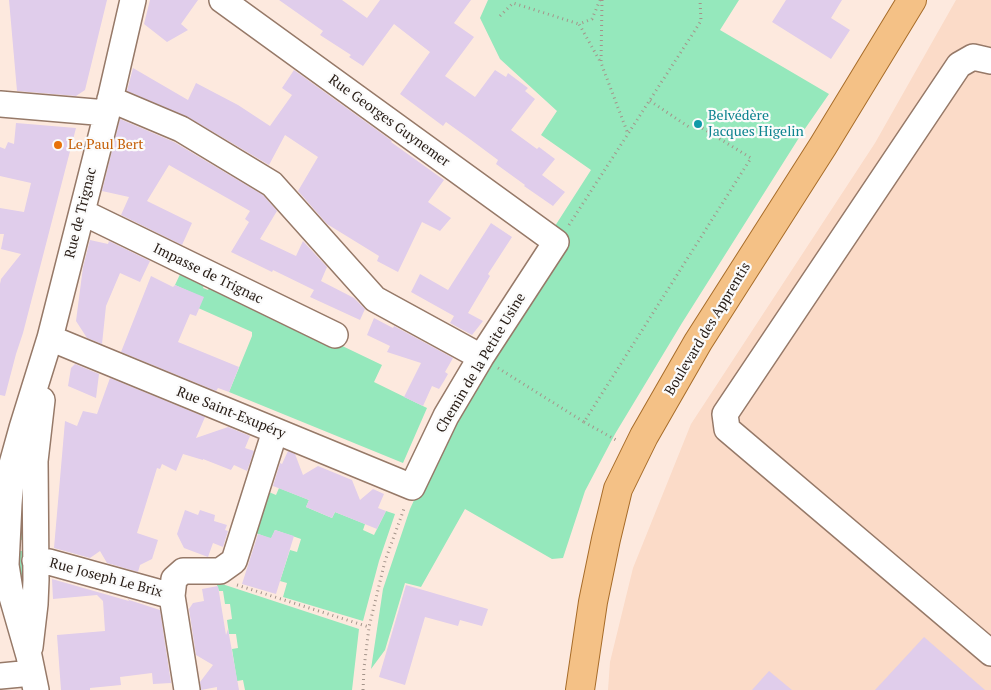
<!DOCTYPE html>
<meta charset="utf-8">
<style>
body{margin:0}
canvas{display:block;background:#fde9de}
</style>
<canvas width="991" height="690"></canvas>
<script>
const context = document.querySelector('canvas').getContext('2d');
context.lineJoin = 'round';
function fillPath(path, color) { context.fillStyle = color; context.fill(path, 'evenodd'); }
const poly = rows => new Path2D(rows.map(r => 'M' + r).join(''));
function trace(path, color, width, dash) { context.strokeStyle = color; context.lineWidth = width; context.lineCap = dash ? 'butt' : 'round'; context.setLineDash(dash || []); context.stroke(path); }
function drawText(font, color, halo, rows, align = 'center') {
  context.font = font + ' "PT Serif",serif'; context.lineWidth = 4.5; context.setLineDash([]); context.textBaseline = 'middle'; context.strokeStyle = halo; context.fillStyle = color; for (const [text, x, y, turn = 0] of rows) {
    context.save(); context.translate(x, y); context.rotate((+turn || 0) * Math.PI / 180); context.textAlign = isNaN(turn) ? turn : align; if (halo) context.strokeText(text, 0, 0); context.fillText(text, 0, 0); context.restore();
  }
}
fillPath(poly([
 [956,0,991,0,991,690,608,690,610,662,633,568,691,424,875,143]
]), '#fbdbc8');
fillPath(poly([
 [488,0,739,0,720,30,829,94,802,133,682,323,615,434,585,491,563,558,552,559,465,509,421,587,405,583,385,650,371,669,383,589,410,509,443,437,555,226,591,170,541,135,557,111,500,59,480,18],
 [182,270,205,281,203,288,208,290,211,283,382,365,374,382,427,408,403,463,229,392,252,336,252,332,196,307,195,294,175,285],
 [279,488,309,500,306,507,332,518,335,512,365,524,363,530,374,535,386,511,395,514,379,561,363,621,283,597,287,583,280,581,290,550,297,552,301,539,275,530,271,539,251,531,264,490,276,495],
 [19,491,23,492,25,540,15,540],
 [14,551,25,551,24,591,22,594],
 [216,582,359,629,352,690,245,690,243,680,237,681,232,649,238,648,236,634,229,634,227,620,232,619,230,604,225,604,223,591,219,591]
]), '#95e8bc');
fillPath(poly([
 [9,0,107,0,85,90,76,96,17,91],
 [150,0,198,0,181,24,188,30,167,42,144,24],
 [279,0,342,0,367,18,380,0,471,0,454,23,474,37,445,76,475,97,495,70,506,77,508,73,528,88,525,91,535,99,511,130,537,149,539,147,555,159,542,175,565,192,553,206,524,186,525,185,496,164,498,160,467,137,446,122,443,126,400,94,430,52,394,24,363,66,349,57,351,55,320,35,323,31],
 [786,0,842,0,831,18,850,30,831,59,772,22],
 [133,68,188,100,196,83,238,105,270,126,292,95,282,88,294,70,392,141,391,142,444,180,428,202,451,218,440,231,422,222,398,272,377,261,379,256,327,224,298,191,318,157,285,135,269,165,188,117,127,91],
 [120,119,174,142,263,195,277,211,260,239,296,256,303,241,327,267,321,281,354,298,365,309,360,320,310,297,314,290,273,270,272,272,231,252,249,222,245,219,250,211,169,165,147,201,192,223,182,245,121,215,129,197,102,191],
 [16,123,76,128,23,333,16,354,5,396,0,395,0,284,1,279,21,254,1,249,4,234,0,234,0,208,24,212,31,183,0,176,0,147,5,149,8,142,14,144],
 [491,223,512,237,488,274,490,276,468,313,483,321,472,335,450,323,454,316,411,292,420,274,448,290],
 [90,240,108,244,109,241,150,261,140,282,120,273,106,306,102,344,87,338,76,321,83,267],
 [151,276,173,287,175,285,204,297,196,316,190,314,178,342,239,367,229,392,218,388,216,391,121,352],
 [374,318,393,328,394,326,453,358,445,372,448,374,444,381,439,389,432,386,423,406,404,397,421,363,387,352,390,346,367,335],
 [75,364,99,374,96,398,68,386,71,368],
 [110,378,205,417,196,438,228,427,250,436,245,448,254,451,247,471,234,465,231,470,203,459,203,460,183,454,176,471,162,464,160,469,157,468,137,533,158,540,152,559,140,565,138,572,107,563,100,551,90,558,54,548,65,421,77,426,83,411,97,414],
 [288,451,295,454,303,475,318,466,352,480,360,500,373,489,384,494,378,508,386,511,377,529,335,512,332,518,306,507,309,500,273,486,280,463,282,464],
 [185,510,198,515,200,510,215,515,214,521,227,525,225,530,228,531,223,547,213,543,208,557,184,548,177,534],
 [275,530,294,536,276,594,242,584,258,534,271,538],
 [52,579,129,601,128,599,129,599,129,600,160,610,171,683,153,684,152,673,120,677,121,685,90,688,90,690,61,690,57,635,105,631,103,601,97,595,53,599],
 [406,585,488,609,482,626,460,620,458,626,425,617,405,685,379,677],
 [218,586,226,635,228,629,239,690,217,690,217,687,201,690,200,682,213,665,196,655,189,609,193,603,204,601,202,589],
 [924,637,985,690,875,690],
 [769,671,792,690,752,690]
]), '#e0cdeb');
const minor = poly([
 [991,61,973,57,959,65,725,414,727,429,991,653],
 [110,99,181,129,272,184,375,299,481,357],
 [0,104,107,113],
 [82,212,335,335],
 [50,338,412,487,446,416,481,357,556,242,222,0],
 [35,561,49,562,172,596,187,690],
 [172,596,174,579,183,571,220,571,234,561,275,431],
 [30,647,35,604,36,580,35,461,42,400],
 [0,676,32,673],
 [36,690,29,656,10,590,6,565,9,504,12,464,22,428,50,338,107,113,133,0]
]);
const major = poly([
 [580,690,593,602,606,539,618,489,644,436,698,342,823,146,912,0]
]);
trace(minor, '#967968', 28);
trace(major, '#a76c29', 30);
trace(poly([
 [600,0,592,19,579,24,601,63],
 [602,0,601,63,628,134],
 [500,16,513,3,579,24],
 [650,101,689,127],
 [569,225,701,21,700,0],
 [498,368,584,422,751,158,702,128],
 [584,422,616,440],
 [237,585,369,627],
 [363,690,364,668,369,627,385,561,405,506]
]), '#a4948a', 3, [1, 4]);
trace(minor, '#fff', 25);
trace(major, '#f4c186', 28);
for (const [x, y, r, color] of [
 [698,124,5,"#0f9aa8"],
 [58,145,5,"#e8710a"]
]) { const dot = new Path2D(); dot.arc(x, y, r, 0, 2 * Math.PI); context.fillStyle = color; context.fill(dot); trace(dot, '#fbfbfb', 2); }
drawText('14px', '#0d838f', '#fbfbfb', [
 ["Belvédère",708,116],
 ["Jacques Higelin",708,132]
], 'left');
drawText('14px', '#261b14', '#fbfbfb', [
 ["Rue Georges Guynemer",389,121,36],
 ["Rue de Trignac",81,213,-76],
 ["Impasse de Trignac",208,274,26],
 ["Boulevard des Apprentis",708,329,-59],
 ["Chemin de la Petite Usine",481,363,-59],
 ["Rue Saint-Exupéry",231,413,22],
 ["Rue Joseph Le Brix",106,578,15]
]);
drawText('14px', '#c56008', '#fbfbfb', [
 ["Le Paul Bert",68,145]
], 'left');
</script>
